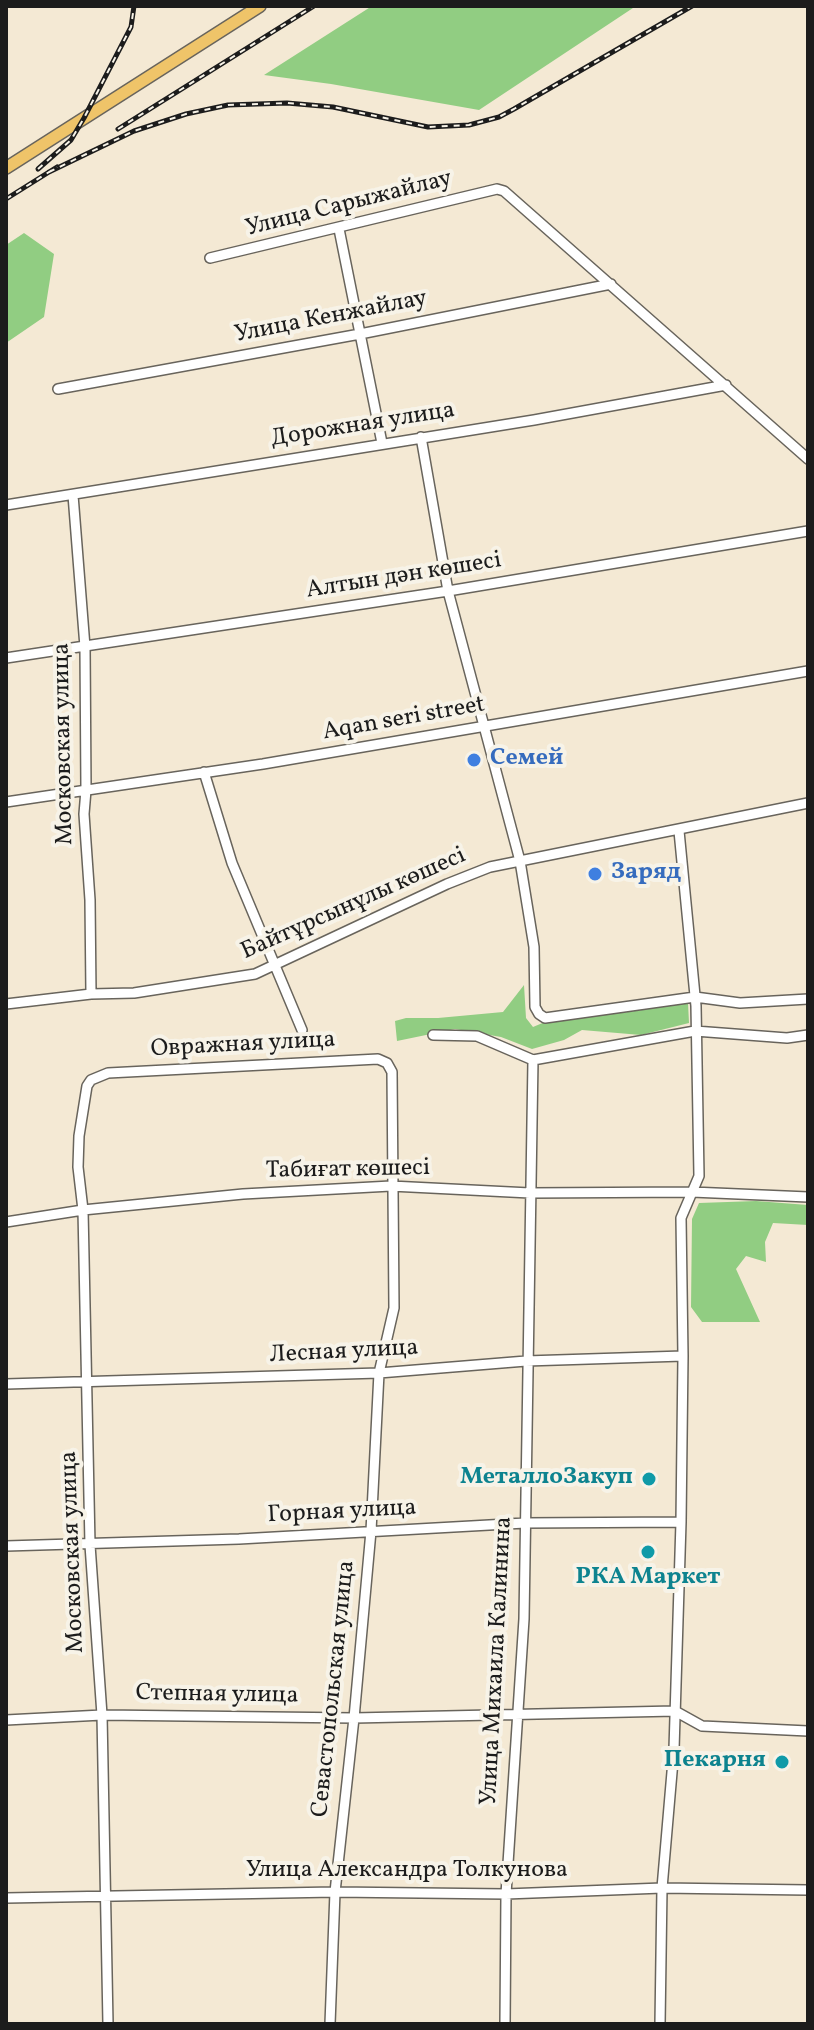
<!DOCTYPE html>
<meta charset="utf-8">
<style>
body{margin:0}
#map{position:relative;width:814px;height:2030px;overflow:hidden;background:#f4e9d4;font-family:Vollkorn,serif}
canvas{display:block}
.frame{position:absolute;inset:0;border:8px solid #1c1c1c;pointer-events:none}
</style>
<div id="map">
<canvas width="814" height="2030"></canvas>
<div class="frame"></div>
</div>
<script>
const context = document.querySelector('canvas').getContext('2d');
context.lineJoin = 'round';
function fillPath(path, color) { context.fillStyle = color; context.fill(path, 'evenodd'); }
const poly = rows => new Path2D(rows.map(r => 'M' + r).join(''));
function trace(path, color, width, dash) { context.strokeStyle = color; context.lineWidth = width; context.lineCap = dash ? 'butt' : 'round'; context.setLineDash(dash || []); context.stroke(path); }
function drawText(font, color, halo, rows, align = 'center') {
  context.font = font + ' Vollkorn,serif'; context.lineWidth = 8; context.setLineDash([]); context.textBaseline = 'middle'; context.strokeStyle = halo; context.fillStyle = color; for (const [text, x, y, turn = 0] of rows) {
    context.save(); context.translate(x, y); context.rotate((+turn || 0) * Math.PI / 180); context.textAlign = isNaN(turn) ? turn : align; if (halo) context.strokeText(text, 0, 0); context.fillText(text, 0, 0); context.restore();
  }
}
fillPath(poly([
 [372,6,636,6,479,110,331,84,264,75],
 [24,233,54,254,44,317,6,343,6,245],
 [524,985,526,1018,533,1027,552,1019,628,1012,688,1003,689,1023,641,1035,582,1030,564,1040,532,1049,501,1037,455,1029,397,1041,395,1021,406,1018,438,1018,503,1012],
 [756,1201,808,1205,808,1225,773,1223,765,1242,766,1262,746,1256,736,1269,760,1322,702,1322,691,1307,692,1219,699,1203]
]), '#91cd82');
const minor = poly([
 [339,229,382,443],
 [210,258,497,189,504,191,808,459],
 [58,389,360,334,611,284],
 [421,437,448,591,520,861,534,947,535,1007,539,1014,545,1018,695,997,740,1003,808,999],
 [73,495,85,647,86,790,84,814,90,900,91,994],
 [6,505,534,420,726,385],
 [6,658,448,591,808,531],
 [204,772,232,863,302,1030],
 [6,802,263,764,808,671],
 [6,1004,91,994,134,993,255,974,447,884,490,867,808,803],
 [433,1035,477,1036,533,1060,695,1031,787,1038,808,1035],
 [6,1222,83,1210,243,1194,391,1186,530,1193,692,1192,808,1197],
 [6,1384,379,1373,526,1361,683,1356],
 [6,1546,239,1539,525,1523,681,1522],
 [6,1720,102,1715,354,1718,675,1711,702,1726,808,1731],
 [6,1898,335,1892,506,1894,662,1888,808,1890],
 [108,2024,102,1715,90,1545,83,1210,78,1167,79,1136,87,1086,91,1080,108,1073,378,1059,387,1063,392,1072,394,1308,379,1373,371,1531,354,1718,335,1892,330,2024],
 [505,2024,506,1894,524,1619,533,1060],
 [660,2024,662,1888,674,1749,681,1522,683,1356,681,1218,699,1176,696,1006,679,831]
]);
const major = poly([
 [6,168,260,6]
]);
trace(minor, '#68645c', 12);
trace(major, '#68645c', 14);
trace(minor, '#fff', 9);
trace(major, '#efc469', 11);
const rail = poly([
 [118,129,314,6],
 [38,169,71,140,84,118,131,27,134,6],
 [49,172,134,131,186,114,228,105,287,103,333,107,428,127,469,125,499,117,514,109,692,6],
 [6,199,57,167]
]);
trace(rail, '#1c1c1c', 5);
trace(rail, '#f7f3e8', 2, [6]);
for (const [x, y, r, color] of [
 [474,760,8,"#3f7fe0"],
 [595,874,8,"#3f7fe0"],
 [649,1479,8,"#0f9aa8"],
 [648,1552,8,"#0f9aa8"],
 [782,1762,8,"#0f9aa8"]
]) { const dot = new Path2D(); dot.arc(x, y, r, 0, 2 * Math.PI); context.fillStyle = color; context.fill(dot); trace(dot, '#f7f3e8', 3); }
drawText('24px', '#1c1c1c', '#f7f3e8', [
 ["Улица Сарыжайлау",349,205,-14],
 ["Улица Кенжайлау",331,318,-11],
 ["Дорожная улица",363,426,-9],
 ["Алтын дән көшесі",404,577,-9],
 ["Aqan seri street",404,720,-10],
 ["Московская улица",65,744,-91],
 ["Байтұрсынұлы көшесі",354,905,-24],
 ["Овражная улица",243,1046,-3],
 ["Табиғат көшесі",348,1171,-1],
 ["Лесная улица",344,1353,-3],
 ["Горная улица",342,1513,-3],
 ["Московская улица",74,1552,-92],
 ["Улица Михаила Калинина",498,1661,-87],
 ["Севастопольская улица",335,1689,-84],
 ["Степная улица",217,1696,1],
 ["Улица Александра Толкунова",407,1872]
]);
drawText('bold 24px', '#366cbe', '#f7f3e8', [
 ["Семей",490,760],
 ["Заряд",611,874]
], 'left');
drawText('bold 24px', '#0d838f', '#f7f3e8', [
 ["МеталлоЗакуп",633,1479],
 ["РКА Маркет",648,1579,"center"],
 ["Пекарня",766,1762]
], 'right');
</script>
